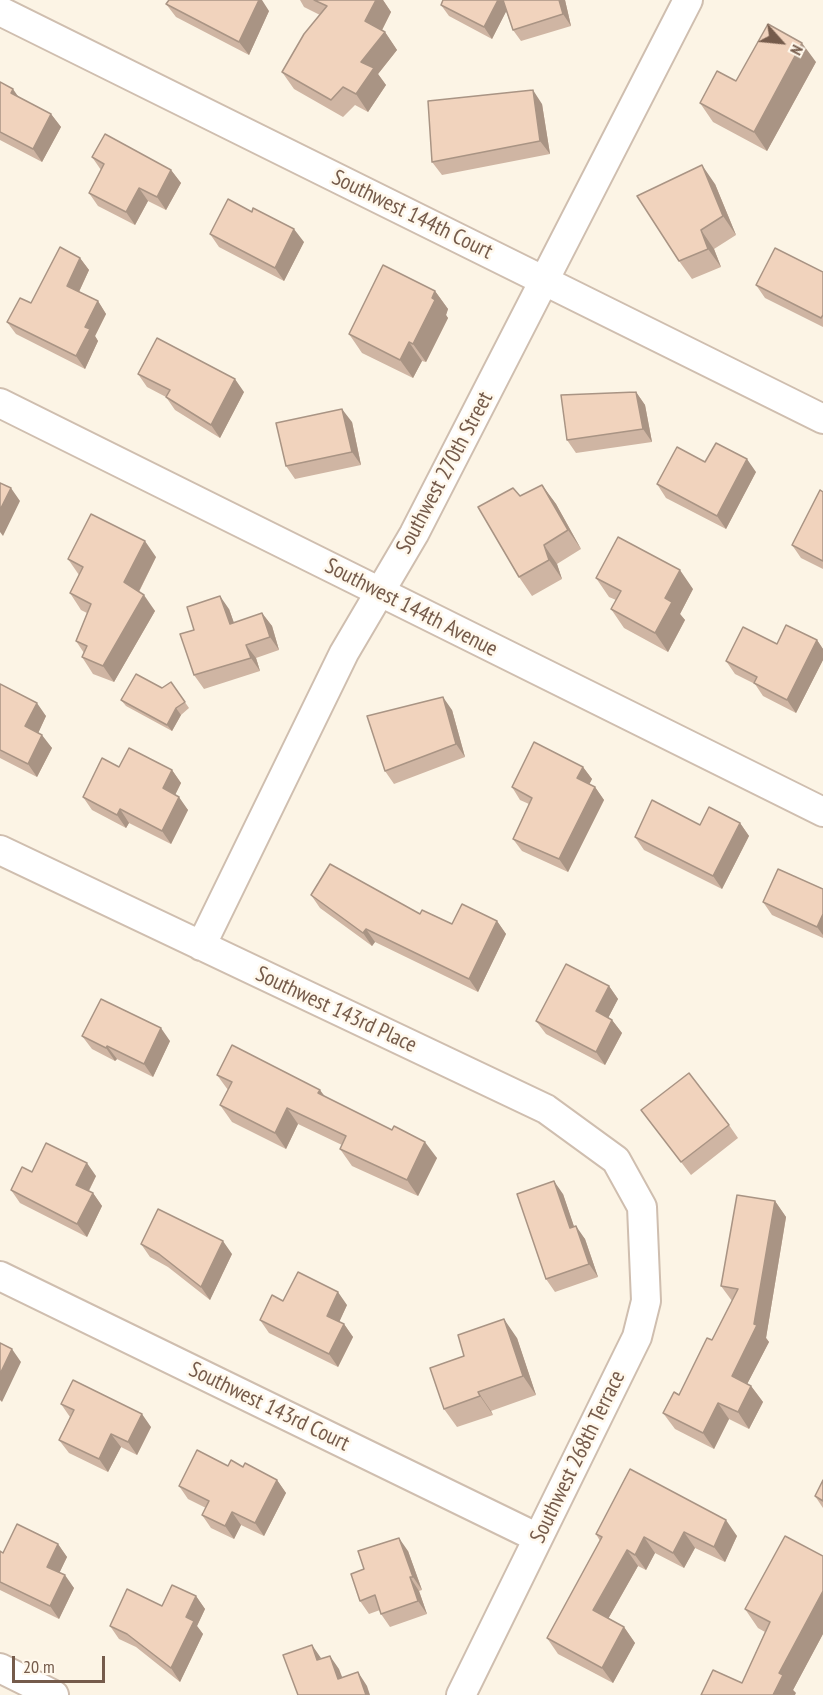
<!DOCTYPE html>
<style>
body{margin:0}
#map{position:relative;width:823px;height:1695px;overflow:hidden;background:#fcf4e5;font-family:"PT Sans Narrow",sans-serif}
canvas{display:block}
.north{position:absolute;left:751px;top:12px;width:60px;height:60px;-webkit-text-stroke:4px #fff8ec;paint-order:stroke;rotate:117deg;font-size:16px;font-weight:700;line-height:24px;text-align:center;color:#755b4b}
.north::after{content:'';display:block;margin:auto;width:21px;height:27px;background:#755b4b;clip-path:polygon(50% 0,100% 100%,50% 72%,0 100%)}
.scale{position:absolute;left:12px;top:1656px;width:93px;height:27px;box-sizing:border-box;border:3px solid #755b4b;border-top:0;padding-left:8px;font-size:18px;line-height:21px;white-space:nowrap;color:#755b4b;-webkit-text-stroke:4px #fff8ec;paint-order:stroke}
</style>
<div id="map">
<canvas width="823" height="1695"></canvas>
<div class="north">N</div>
<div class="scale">20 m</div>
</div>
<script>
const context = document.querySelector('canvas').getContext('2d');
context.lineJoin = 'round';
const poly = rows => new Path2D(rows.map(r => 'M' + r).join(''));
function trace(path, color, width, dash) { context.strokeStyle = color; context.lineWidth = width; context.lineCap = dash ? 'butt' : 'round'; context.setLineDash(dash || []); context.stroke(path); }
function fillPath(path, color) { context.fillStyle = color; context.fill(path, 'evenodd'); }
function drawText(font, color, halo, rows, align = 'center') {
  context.font = font + ' "PT Sans Narrow",sans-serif'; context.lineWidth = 5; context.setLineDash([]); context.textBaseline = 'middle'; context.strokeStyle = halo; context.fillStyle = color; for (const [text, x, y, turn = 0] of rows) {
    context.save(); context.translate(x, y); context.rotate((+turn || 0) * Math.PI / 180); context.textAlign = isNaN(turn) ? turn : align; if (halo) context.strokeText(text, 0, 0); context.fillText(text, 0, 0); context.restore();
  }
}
const minor = poly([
 [0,11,823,419],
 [0,403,823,812],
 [0,850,546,1109,616,1160,642,1207,646,1301,637,1337,461,1695],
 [201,946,344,653,414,534,688,0],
 [0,1276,538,1538],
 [0,1668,54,1695]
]);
trace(minor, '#cfbeaf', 32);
trace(minor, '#fff', 28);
fillPath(poly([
 [300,0,383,0,391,12,382,30,385,32,397,50,378,74,386,85,368,112,355,105,343,117,294,89,282,72,320,15,304,7],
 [443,0,565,0,571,26,521,41,513,30,506,11,492,39,449,16,441,5],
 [166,4,269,11,249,55,176,17],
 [816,62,767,151,713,122,700,103,736,81],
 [0,82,19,97,51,114,61,127,42,162,0,140],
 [542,104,550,154,442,175,432,162],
 [92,157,171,170,181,183,166,210,148,201,135,225,98,206,89,193,101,170],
 [715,184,736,235,714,249,721,267,692,279,679,261],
 [210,234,304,242,284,281,219,247],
 [80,258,89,270,79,292,98,301,106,314,95,336,98,341,85,369,16,334,7,322,31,303],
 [823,272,823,327,765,298,756,285],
 [435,291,448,309,446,315,448,318,426,362,422,361,413,378,362,353,349,334],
 [138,374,244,392,220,438,175,410,166,397,147,387],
 [636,392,645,405,652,442,576,453,567,440],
 [352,422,361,465,295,479,286,466],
 [705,462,756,472,726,529,666,498,657,484],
 [542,485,556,504,581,549,557,564,562,579,532,596,519,577],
 [823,492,823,569,801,558,792,545],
 [156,557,139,592,155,611,114,682,93,674,82,657,84,653,76,641,87,613,81,610,70,593,79,575,68,559],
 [596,578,693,589,680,614,685,620,668,652,624,628,611,609,616,600,609,597],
 [229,609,234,623,262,613,272,626,279,650,256,658,260,671,204,689,194,675,194,630],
 [817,640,823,649,823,660,796,713,763,696,755,684,735,674,726,661,777,644],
 [171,682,189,708,181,715,172,731,126,706,121,700,162,688],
 [0,684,46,716,38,733,52,748,37,777,0,758],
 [452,710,465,757,394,784,385,771],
 [119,767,172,770,181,783,175,795,188,810,171,844,129,823,126,828,92,810,83,797],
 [583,767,592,779,589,784,595,787,604,800,568,872,522,851,513,839,529,804,520,800,512,787],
 [740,823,749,836,722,889,644,850,635,837,700,825],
 [823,889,823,938,772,915,763,902],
 [311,895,420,914,452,924,497,921,506,934,478,992,375,942,372,946,320,908],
 [609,986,618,999,608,1018,612,1020,622,1033,605,1065,546,1034,536,1021],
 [82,1036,170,1041,153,1077,117,1059,115,1061,92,1049],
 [217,1075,325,1097,437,1158,418,1196,352,1166,340,1149,342,1145,298,1124,286,1149,232,1122,220,1105,228,1090],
 [641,1110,729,1125,738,1138,691,1175],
 [32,1172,96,1176,89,1191,93,1193,102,1206,87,1237,20,1203,11,1190],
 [563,1194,574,1227,585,1239,598,1277,555,1292,546,1279],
 [775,1201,786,1217,766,1338,769,1342,747,1384,751,1386,763,1402,749,1429,729,1419,714,1449,675,1429,663,1413,679,1395,712,1340,732,1301,721,1286],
 [141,1244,232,1254,210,1300,168,1267,150,1257],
 [283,1301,347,1305,339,1322,344,1324,353,1337,338,1367,269,1333,260,1320],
 [517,1338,536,1395,491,1411,493,1415,457,1427,444,1409],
 [61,1404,151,1427,137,1455,121,1447,108,1472,69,1453,59,1440,70,1417],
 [228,1466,243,1467,277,1480,286,1493,264,1536,241,1525,234,1539,211,1528,202,1515,206,1508,188,1499,179,1486],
 [630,1469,737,1536,725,1562,695,1548,684,1568,655,1553,646,1570,638,1566,608,1619,624,1627,635,1643,613,1683,558,1654,547,1638,600,1541,596,1534],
 [823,1480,823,1508,815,1496],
 [58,1544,67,1557,59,1573,74,1588,59,1619,0,1590,0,1551,3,1553],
 [408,1551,422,1590,419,1591,427,1614,390,1627,381,1614,380,1610,369,1614,360,1601,364,1569],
 [823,1556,823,1634,793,1690,796,1693,742,1683,765,1632,758,1628,745,1609],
 [196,1596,205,1609,197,1626,203,1634,180,1682,136,1647,119,1639,110,1626,162,1606]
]), '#cfb5a3');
fillPath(poly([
 [259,0,262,0,269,11,249,55,239,42],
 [376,0,383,0,391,12,378,38,365,21],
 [498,0,504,0,509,6,492,39,484,27],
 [559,0,565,0,571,26,563,14],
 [385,32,397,50,378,74,386,85,368,112,356,94,361,62],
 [802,43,816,62,767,151,754,132],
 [13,89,22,102,11,93],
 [533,90,542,104,550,154,540,141],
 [51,114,61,127,42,162,33,149],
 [702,165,715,184,736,235,723,216],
 [171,170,181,183,166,210,157,197],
 [139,188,148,201,135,225,126,212],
 [294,229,304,242,284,281,275,268],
 [701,230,714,249,721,267,708,249],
 [80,258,89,270,76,298,67,286],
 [435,291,448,309,446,315,448,318,426,362,413,344],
 [98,301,106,314,95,336,98,341,85,369,76,356,85,327],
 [409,342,422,361,413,378,400,360],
 [235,379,244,392,220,438,211,425],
 [636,392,645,405,652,442,643,429],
 [342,409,352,422,361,465,352,452],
 [747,459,756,472,726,529,717,516],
 [542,485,556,504,581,549,568,530],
 [11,488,20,501,3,536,0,532,0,510],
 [145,541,156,557,135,599,124,582],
 [544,545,557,564,562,579,549,560],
 [680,570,693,589,680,614,685,620,668,652,655,633,665,598],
 [144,595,155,611,114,682,103,666],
 [220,596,229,609,239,637,230,624],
 [262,613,272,626,279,650,270,637],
 [817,640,823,649,823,660,796,713,787,700],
 [246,645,256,658,260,671,251,658],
 [443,697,452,710,465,757,456,744],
 [37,703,46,716,35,740,25,726],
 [176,708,181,715,172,731,167,725],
 [42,735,52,748,37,777,28,764],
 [583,767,592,779,586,791,577,778],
 [172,770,181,783,172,801,163,788],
 [595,787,604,800,568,872,559,859],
 [179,797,188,810,171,844,162,831],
 [120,809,129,823,126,828,117,815],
 [740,823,749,836,722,889,713,876],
 [823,914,823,935,817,927],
 [497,921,506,934,478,992,469,979],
 [366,929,375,942,372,946,363,933],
 [609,986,618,999,605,1024,596,1011],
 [612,1020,622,1033,605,1065,596,1052],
 [161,1028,170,1041,153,1077,144,1064],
 [107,1046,117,1059,115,1061,106,1048],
 [320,1090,332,1106,318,1093],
 [287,1108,298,1124,286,1149,275,1133],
 [425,1142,437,1158,418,1196,407,1180],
 [87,1163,96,1176,85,1198,76,1185],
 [554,1181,563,1194,579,1241,570,1228],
 [93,1193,102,1206,87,1237,77,1224],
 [775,1201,786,1217,766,1338,769,1342,743,1392,732,1376,754,1324],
 [576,1226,585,1239,598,1277,589,1264],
 [223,1241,232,1254,210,1300,201,1287],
 [338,1292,347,1305,336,1329,327,1316],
 [504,1319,517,1338,536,1395,523,1376],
 [344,1324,353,1337,338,1367,329,1354],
 [12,1349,21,1362,2,1402,0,1400,0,1374],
 [751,1386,763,1402,749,1429,738,1412],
 [478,1392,491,1411,493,1415,480,1396],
 [718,1403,729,1419,714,1449,703,1433],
 [142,1414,151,1427,137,1455,128,1442],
 [111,1434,121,1447,108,1472,99,1459],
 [277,1480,286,1493,264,1536,255,1523],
 [232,1512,241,1525,234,1539,225,1526],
 [726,1520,737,1536,725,1562,714,1547],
 [684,1532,695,1548,684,1568,673,1553],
 [644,1537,655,1553,646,1570,635,1555],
 [399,1538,408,1551,422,1590,413,1577],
 [58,1544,67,1557,56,1580,47,1567],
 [627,1550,638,1566,604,1626,593,1610],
 [65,1575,74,1588,59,1619,50,1606],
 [410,1577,419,1591,427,1614,418,1601],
 [823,1591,823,1634,793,1690,796,1693,795,1695,773,1695,779,1673],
 [196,1596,205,1609,197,1626,203,1634,180,1682,171,1668,186,1617],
 [624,1627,635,1643,613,1683,602,1668],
 [312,1645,321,1658,317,1660],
 [330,1656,339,1669,348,1692,338,1679],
 [358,1672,367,1686,370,1695,366,1695]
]), '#a99484');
const building = poly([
 [169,0,259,0,239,42,166,4,169,0],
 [314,0,376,0,365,21,385,32,361,62,374,68,356,94,343,87,331,100,282,72,304,34,327,6,314,0],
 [443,0,498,0,484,27,441,5,443,0],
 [503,0,559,0,563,14,513,30,503,0],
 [768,24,802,43,754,132,700,103,717,71,736,81,768,24],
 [0,82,13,89,11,93,51,114,33,149,0,132,0,82],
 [533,90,540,141,432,162,428,101,533,90],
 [105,134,171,170,157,197,139,188,126,212,89,193,104,164,92,157,105,134],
 [702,165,723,216,701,230,708,249,679,261,637,196,702,165],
 [228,199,252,212,253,208,294,229,275,268,210,234,228,199],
 [60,247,80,258,67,286,98,301,85,327,90,329,76,356,7,322,20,298,31,303,60,247],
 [775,248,823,272,823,315,821,318,756,285,775,248],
 [383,265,435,291,432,298,435,300,413,344,409,342,400,360,349,334,383,265],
 [157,338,235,379,211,425,166,397,170,390,138,374,157,338],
 [636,392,643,429,567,440,561,395,636,392],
 [342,409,352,452,286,466,276,423,342,409],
 [716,443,747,459,717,516,657,484,677,447,705,462,716,443],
 [0,483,11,488,0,510,0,483],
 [542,485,568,530,544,545,549,560,519,577,478,507,513,488,520,496,542,485],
 [820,490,823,492,823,561,792,545,820,490],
 [91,514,145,541,124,582,144,595,103,666,82,657,87,646,76,641,91,604,70,593,83,567,68,559,91,514],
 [618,537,680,570,665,598,672,602,655,633,611,609,621,591,596,578,618,537],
 [220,596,230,624,262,613,270,637,246,645,251,658,194,675,180,634,194,630,187,607,220,596],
 [786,625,817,640,787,700,754,683,757,677,726,661,743,627,777,644,786,625],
 [136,674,162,688,171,682,185,702,176,708,167,725,121,700,136,674],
 [0,684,37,703,25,726,42,735,28,764,0,750,0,684],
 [443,697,456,744,385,771,367,716,443,697],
 [534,742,583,767,577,778,595,787,559,859,513,839,532,798,512,787,534,742],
 [129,748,172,770,163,788,179,797,162,831,120,809,117,815,83,797,102,758,119,767,129,748],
 [652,800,700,825,709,807,740,823,713,876,635,837,652,800],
 [330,864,420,914,422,910,452,924,462,904,497,921,469,979,366,929,363,933,311,895,330,864],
 [778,869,823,889,823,914,817,927,763,902,778,869],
 [566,964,609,986,596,1011,612,1020,596,1052,536,1021,566,964],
 [101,999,161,1028,144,1064,107,1046,106,1048,82,1036,101,999],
 [232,1045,320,1090,318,1093,392,1130,394,1126,425,1142,407,1180,340,1149,346,1136,287,1108,275,1133,220,1105,232,1082,217,1075,232,1045],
 [689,1073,729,1125,681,1162,641,1110,689,1073],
 [46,1143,87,1163,76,1185,93,1193,77,1224,11,1190,22,1167,32,1172,46,1143],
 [554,1181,570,1228,576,1226,589,1264,546,1279,517,1194,554,1181],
 [737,1195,775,1201,754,1324,757,1325,732,1376,751,1386,738,1412,718,1403,703,1433,663,1413,674,1392,679,1395,707,1338,712,1340,738,1289,721,1286,737,1195],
 [158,1209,223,1241,201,1287,159,1254,141,1244,158,1209],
 [298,1272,338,1292,327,1316,344,1324,329,1354,260,1320,272,1295,283,1301,298,1272],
 [504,1319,523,1376,478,1392,480,1396,444,1409,430,1368,464,1356,458,1335,504,1319],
 [0,1343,12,1349,0,1374,0,1343],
 [73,1380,142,1414,128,1442,111,1434,99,1459,59,1440,74,1410,61,1404,73,1380],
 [197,1450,228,1466,231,1460,243,1467,245,1463,277,1480,255,1523,232,1512,225,1526,202,1515,209,1501,179,1486,197,1450],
 [630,1469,726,1520,714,1547,684,1532,673,1553,644,1537,635,1555,627,1550,593,1610,624,1627,602,1668,547,1638,602,1537,596,1534,630,1469],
 [823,1480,823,1501,815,1496,823,1480],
 [17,1524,58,1544,47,1567,65,1575,50,1606,0,1582,0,1551,3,1553,17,1524],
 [785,1536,823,1556,823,1591,779,1673,783,1675,773,1695,701,1695,713,1670,742,1683,770,1622,745,1609,785,1536],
 [399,1538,413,1577,410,1577,418,1601,381,1614,375,1595,360,1601,351,1574,364,1569,358,1551,399,1538],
 [172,1585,196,1596,186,1617,194,1621,171,1668,127,1634,110,1626,127,1589,162,1606,172,1585],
 [312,1645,317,1660,330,1656,338,1679,358,1672,366,1695,298,1695,283,1655,312,1645]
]);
fillPath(building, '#f1d3bd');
trace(building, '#a99484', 1.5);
drawText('22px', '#755b4b', '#fff8ec', [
 ["Southwest 144th Court",412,215,26],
 ["Southwest 270th Street",445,473,-62],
 ["Southwest 144th Avenue",411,608,27],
 ["Southwest 143rd Place",336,1010,25],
 ["Southwest 143rd Court",269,1407,26],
 ["Southwest 268th Terrace",578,1457,-64]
]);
</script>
